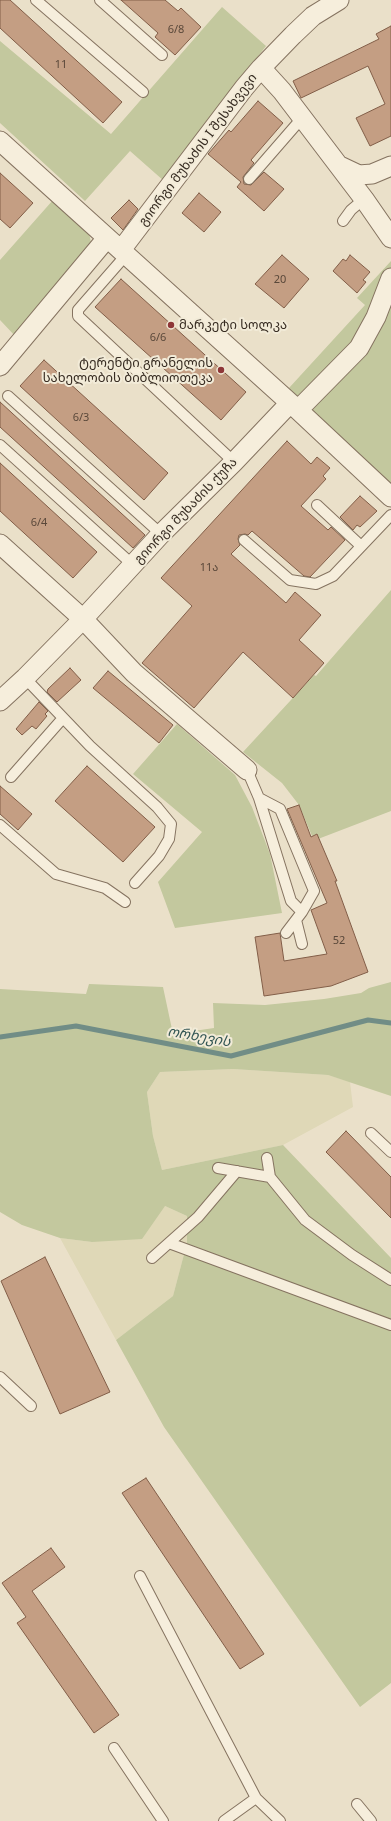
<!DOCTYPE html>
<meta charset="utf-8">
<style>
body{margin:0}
canvas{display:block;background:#eae0c9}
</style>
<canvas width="391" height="1821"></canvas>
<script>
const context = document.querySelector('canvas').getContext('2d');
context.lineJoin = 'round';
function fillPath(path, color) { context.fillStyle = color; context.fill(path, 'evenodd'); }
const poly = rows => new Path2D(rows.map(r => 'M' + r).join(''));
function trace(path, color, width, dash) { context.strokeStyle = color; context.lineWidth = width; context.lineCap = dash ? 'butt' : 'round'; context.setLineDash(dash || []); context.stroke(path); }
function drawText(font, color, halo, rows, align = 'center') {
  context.font = font + ' Georgia,"Noto Sans Georgian",serif'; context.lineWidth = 4; context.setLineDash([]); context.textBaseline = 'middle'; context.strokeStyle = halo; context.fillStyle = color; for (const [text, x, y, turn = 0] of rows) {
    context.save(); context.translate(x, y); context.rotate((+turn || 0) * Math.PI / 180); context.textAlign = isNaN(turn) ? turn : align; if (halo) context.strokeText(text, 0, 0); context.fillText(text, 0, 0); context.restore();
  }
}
fillPath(poly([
 [233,1069,328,1075,350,1082,353,1107,283,1145,162,1170,153,1136,147,1092,160,1072],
 [165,1206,187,1216,187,1243,173,1296,116,1340,60,1238,92,1242]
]), '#dfd8b7');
fillPath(poly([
 [222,7,266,46,164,181,130,151,85,201,0,123,0,41,111,134],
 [53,200,89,233,92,247,16,337,0,320,0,260],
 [391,261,391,485,306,406,289,388,365,305,357,298],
 [391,590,391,811,318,839,317,834,312,836,299,805,282,783,243,752,314,675,316,676],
 [177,724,235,775,252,807,270,854,282,913,175,928,158,882,202,832,133,774],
 [391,982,391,1096,328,1075,233,1069,160,1072,147,1092,153,1136,162,1170,283,1145,391,1258,391,1683,360,1707,164,1427,116,1340,173,1296,187,1243,187,1216,165,1206,142,1239,92,1242,60,1238,22,1225,0,1212,0,989,86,994,89,984,163,987,173,1034,214,1028,213,1003,265,1005,324,999,361,993,369,988]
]), '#c3c89e');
trace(poly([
 [0,1037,76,1026,231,1056,368,1020,391,1023]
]), '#718d86', 5);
const building = poly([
 [0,0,10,0,122,102,103,123,0,28,0,0],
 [121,0,165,0,178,11,181,8,201,27,175,55,155,37,158,33,121,0],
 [391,26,391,136,370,146,356,118,385,104,368,66,301,98,293,81,379,39,376,34,391,26],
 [258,101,283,123,251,160,254,163,243,177,244,184,251,185,264,172,284,189,264,211,237,187,241,182,208,154,229,130,231,132,258,101],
 [0,173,33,203,10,228,0,219,0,173],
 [199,193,221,212,204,232,182,213,199,193],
 [129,200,138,209,123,230,111,218,129,200],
 [282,255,309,279,284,308,255,284,282,255],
 [350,255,370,272,363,280,366,282,357,293,333,271,343,259,346,261,350,255],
 [121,279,246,392,221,420,95,307,121,279],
 [44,360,168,473,144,500,20,386,44,360],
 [0,402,145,535,133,548,0,427,0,402],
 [287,441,311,464,317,457,330,468,323,476,326,479,301,506,328,530,331,527,345,540,310,577,304,576,252,531,248,535,245,534,239,535,238,539,240,545,231,554,286,603,295,592,321,615,299,640,324,663,293,698,243,652,194,708,142,663,192,606,161,578,287,441],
 [0,463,97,552,73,578,0,511,0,463],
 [360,496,377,511,360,527,357,525,353,530,340,517,360,496],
 [70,668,81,680,57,702,47,692,48,689,70,668],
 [108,671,173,725,159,743,93,688,108,671],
 [39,702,48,711,45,714,47,716,36,729,32,726,22,735,16,729,39,702],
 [87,766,155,827,123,862,55,801,87,766],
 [0,786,32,814,18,830,0,814,0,786],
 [299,805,311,837,317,834,337,881,335,881,368,972,331,986,264,996,255,937,280,933,284,961,327,954,311,910,327,903,287,809,299,805],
 [346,1131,391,1177,391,1218,326,1152,346,1131],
 [45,1257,110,1392,60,1414,1,1281,45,1257],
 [146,1478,264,1654,240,1669,122,1493,146,1478],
 [51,1548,65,1567,32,1591,119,1715,94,1733,17,1623,26,1617,2,1583,51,1548]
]);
fillPath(building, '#c49e83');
trace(building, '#825e48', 1);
const lane = poly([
 [36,0,143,92],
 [100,0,162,55],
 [249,179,302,118],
 [343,221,351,210,364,199],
 [126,255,78,310,78,316,234,462],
 [8,396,161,534],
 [0,445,133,565],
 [317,505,361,546],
 [244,540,290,580,316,584,333,576,391,515],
 [25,678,90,746,157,807,171,824,169,839,159,856,135,883],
 [247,770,259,798,291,901,302,912,314,891,280,809,259,798],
 [11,777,63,718],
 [0,825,56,874,105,888,125,902],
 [296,920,302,944],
 [286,933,302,912],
 [371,1133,391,1152],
 [267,1158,270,1177,305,1220,352,1255,391,1280],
 [218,1168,270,1177],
 [169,1243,391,1325],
 [152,1258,198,1217,237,1171],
 [0,1377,31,1406],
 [140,1576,256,1798],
 [114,1748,163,1821],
 [357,1804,371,1821],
 [224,1821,256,1798,280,1821]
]);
const street = poly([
 [261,68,293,35,313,16,339,0],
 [0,141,298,410,391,497],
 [340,166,359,175,372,174,391,166],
 [121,250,244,88,261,68,282,91,364,199,391,238],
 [0,366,107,238],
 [298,410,359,348,376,317,391,278],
 [0,544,83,619,134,673,247,770],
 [0,701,25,678,83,619,161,534,234,462,290,403]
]);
trace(lane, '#857360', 12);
trace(street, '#857360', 21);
trace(lane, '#f6eedc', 10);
trace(street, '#f6eedc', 19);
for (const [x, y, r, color] of [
 [171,325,4,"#8e3637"],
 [221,370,4,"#8e3637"]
]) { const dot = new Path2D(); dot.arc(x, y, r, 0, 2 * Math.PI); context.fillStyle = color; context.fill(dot); trace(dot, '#f2ebd8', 1.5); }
drawText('11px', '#5a483a', null, [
 ["6/8",176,30],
 ["11",61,65],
 ["20",280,280],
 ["6/6",158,338],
 ["6/3",81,418],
 ["6/4",39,523],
 ["11ა",209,568],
 ["52",339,941]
]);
drawText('13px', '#372c22', '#f2ebd8', [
 ["გიორგი მუხაძის I შესახვევი",198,150,-53],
 ["გიორგი მუხაძის ქუჩა",186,511,-46]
]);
drawText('13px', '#372c22', '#f2ebd8', [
 ["მარკეტი სოლკა",179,325],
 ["ტერენტი გრანელის",213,363,"right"],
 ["სახელობის ბიბლიოთეკა",213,378,"right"]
], 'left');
drawText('italic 14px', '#325553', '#f2ebd8', [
 ["ორხევის",199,1037,10]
]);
</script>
